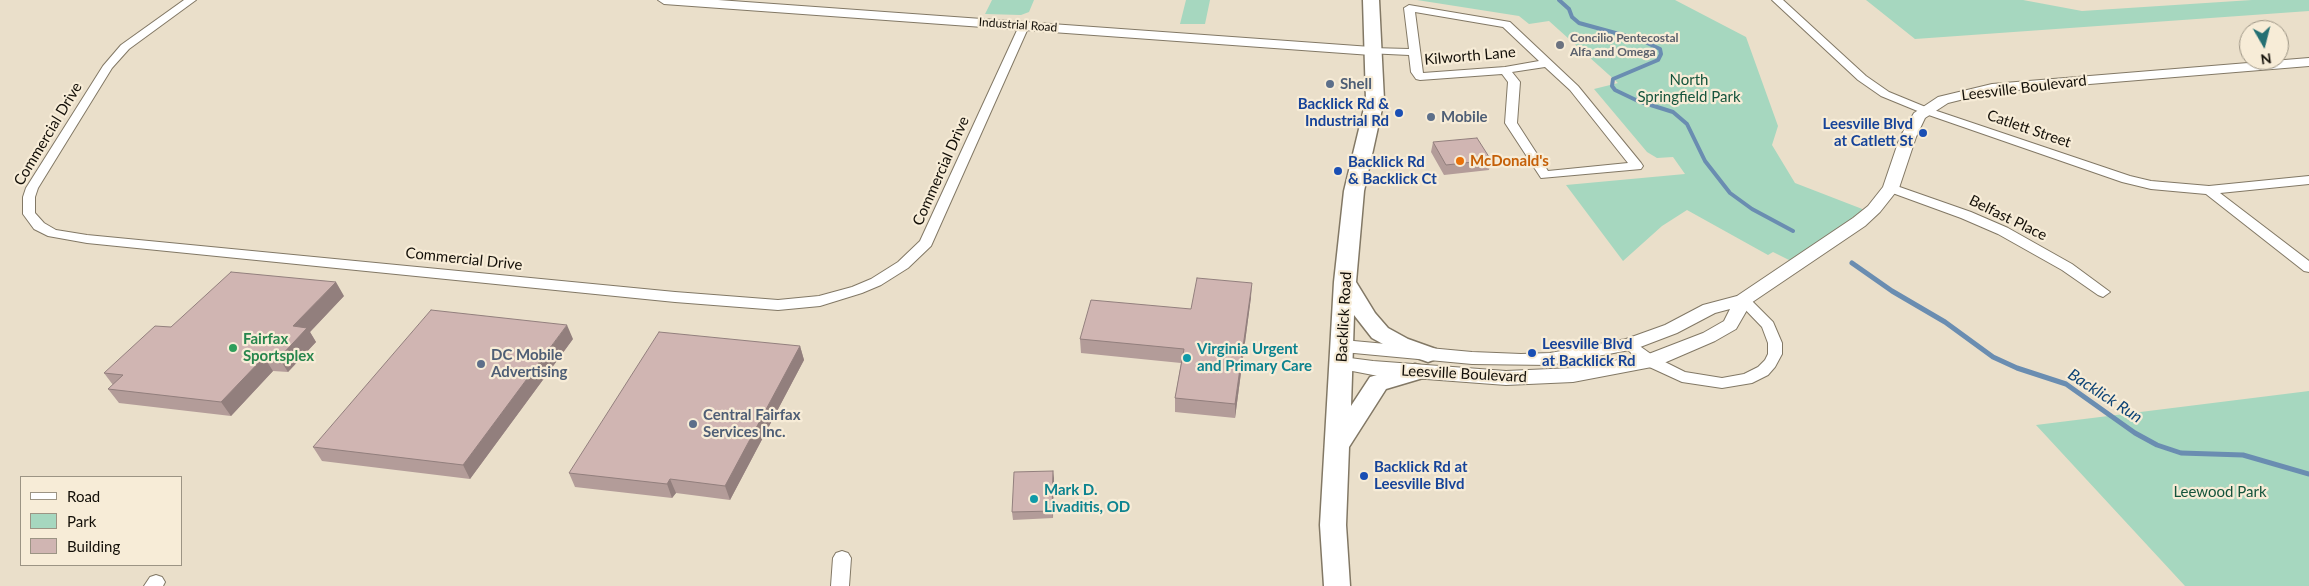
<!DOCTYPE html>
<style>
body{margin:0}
#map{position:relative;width:2309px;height:586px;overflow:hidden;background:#eadfca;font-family:Lato,sans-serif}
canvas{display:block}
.legend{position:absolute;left:20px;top:476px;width:162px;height:90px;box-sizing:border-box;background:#f7ecd7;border:1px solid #9c9484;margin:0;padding:6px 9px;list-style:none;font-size:15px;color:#130f08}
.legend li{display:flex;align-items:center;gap:10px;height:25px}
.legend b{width:25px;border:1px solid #9c9484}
.north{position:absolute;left:2239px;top:20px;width:50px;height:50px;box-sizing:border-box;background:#f7ecd7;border:1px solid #9c9484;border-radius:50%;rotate:172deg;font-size:14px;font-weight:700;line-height:20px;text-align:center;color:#130f08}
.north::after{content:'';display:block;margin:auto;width:18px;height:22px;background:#257073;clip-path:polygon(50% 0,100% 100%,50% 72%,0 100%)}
</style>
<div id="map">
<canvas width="2309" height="586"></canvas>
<ul class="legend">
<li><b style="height:6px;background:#fff"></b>Road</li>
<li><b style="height:14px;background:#a6d7bf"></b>Park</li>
<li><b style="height:14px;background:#d0b5b2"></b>Building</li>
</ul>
<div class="north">N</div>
</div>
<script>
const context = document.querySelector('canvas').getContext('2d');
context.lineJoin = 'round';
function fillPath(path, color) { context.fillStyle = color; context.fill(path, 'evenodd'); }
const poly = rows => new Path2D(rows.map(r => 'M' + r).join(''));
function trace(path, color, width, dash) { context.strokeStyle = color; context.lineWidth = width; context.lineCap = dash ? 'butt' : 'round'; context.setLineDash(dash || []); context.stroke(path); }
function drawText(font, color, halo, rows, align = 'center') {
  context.font = font + ' Lato,sans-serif'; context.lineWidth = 4.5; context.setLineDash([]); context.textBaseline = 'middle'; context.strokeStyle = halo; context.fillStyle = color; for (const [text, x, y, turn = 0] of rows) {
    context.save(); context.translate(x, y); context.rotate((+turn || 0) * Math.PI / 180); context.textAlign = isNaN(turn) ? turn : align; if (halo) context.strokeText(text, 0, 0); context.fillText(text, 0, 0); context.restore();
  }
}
fillPath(poly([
 [992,0,1034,0,1029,12,1021,15,985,14],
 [1186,0,1210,0,1205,24,1180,24],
 [1417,0,1675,0,1746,37,1778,126,1772,145,1795,183,1870,212,1797,264,1773,252,1768,255,1687,210,1662,226,1623,261,1566,185,1685,174,1673,157,1657,158,1647,152,1594,89,1618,83,1549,21,1529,24,1519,16],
 [1866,0,2023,0,2082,11,2252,0,2309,0,2309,11,1915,39],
 [2309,391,2309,586,2185,586,2036,425]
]), '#a6d7bf');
trace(poly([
 [1559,0,1569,9,1572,17,1579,23,1641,40,1660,49,1661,54,1658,60,1613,79,1612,86,1615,90,1638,101,1673,112,1687,124,1705,161,1730,193,1752,209,1793,231]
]), '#6a8db1', 4);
trace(poly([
 [1852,263,1892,291,1945,322,1993,357,2017,368,2066,384,2135,433,2157,445,2181,453,2243,455,2309,474]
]), '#6a8db1', 5);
const minor = poly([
 [184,0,196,0,129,49,112,68,38,188,35,197,35,213,44,223,56,230,87,235,675,292,778,300,819,296,852,287,871,279,898,262,920,241,1019,26,1024,23,1029,26,931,246,908,268,881,285,862,293,820,306,778,310,675,302,87,243,48,236,34,229,23,214,23,197,26,188,103,66,121,45,184,0],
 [1772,0,1783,0,1866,76,1889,92,1928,108,2130,176,2151,181,2209,186,2309,176,2309,184,2220,193,2309,261,2309,272,2304,271,2206,194,2151,189,2122,182,1920,112,1881,96,1858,80,1772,0],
 [1409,5,1510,22,1578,86,1641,163,1643,166,1641,169,1541,178,1505,123,1508,82,1502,74,1420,80,1416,79,1411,72,1409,55,1367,53,1367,49,1371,48,1409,49,1404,8,1409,5],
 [1415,12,1503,27,1539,61,1505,67,1423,73,1415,12],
 [1545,67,1570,90,1628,163,1548,171,1517,123,1520,82,1512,72,1545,67],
 [1891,184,1971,212,2008,228,2072,264,2110,292,2103,297,2098,295,2062,270,1998,234,1961,218,1887,191,1885,188,1891,184],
 [1743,295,1748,297,1773,322,1782,343,1782,354,1775,367,1768,375,1752,383,1722,388,1682,382,1645,365,1622,345,1624,342,1629,340,1634,342,1655,357,1685,372,1722,378,1744,374,1758,367,1765,360,1768,354,1768,343,1762,327,1736,300,1743,295],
 [842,551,848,553,851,558,849,586,831,586,833,558,836,553,842,551],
 [156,575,162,577,165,582,163,586,144,586,150,577,156,575]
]);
const tertiary = poly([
 [658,0,718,0,1371,47,1378,51,1371,55,664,4,658,0],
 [2309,58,2309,66,1992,92,1948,103,1925,118,1916,137,1899,188,1880,212,1865,226,1751,303,1736,329,1715,341,1657,366,1573,382,1506,385,1373,375,1342,369,1335,368,1333,363,1335,358,1342,357,1373,361,1506,371,1573,368,1646,355,1703,333,1724,321,1730,309,1715,313,1677,333,1635,349,1550,365,1472,364,1343,352,1337,350,1334,346,1337,342,1343,340,1472,352,1521,354,1550,353,1626,339,1665,325,1703,305,1737,296,1853,218,1868,206,1883,187,1900,137,1914,113,1938,97,1992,84,2309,58]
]);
const primary = poly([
 [1363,0,1379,0,1384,100,1364,191,1356,282,1375,313,1388,328,1408,339,1436,349,1439,354,1436,359,1428,362,1392,349,1372,338,1354,315,1351,406,1370,377,1415,364,1423,366,1426,372,1423,378,1386,389,1349,447,1346,525,1350,586,1324,586,1320,525,1334,282,1344,191,1366,100,1363,0]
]);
trace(minor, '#827865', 2);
trace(tertiary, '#827865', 2);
trace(primary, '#827865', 3);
fillPath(minor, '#fff');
fillPath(tertiary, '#fff');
fillPath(primary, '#fff');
fillPath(poly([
 [1433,142,1491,160,1489,170,1444,175,1431,152],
 [344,296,310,332,316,342,288,372,273,371,231,416,119,403,108,389,113,385,104,373,171,327],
 [1251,297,1235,418,1175,412,1175,398,1181,363,1081,353,1080,339,1191,309],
 [573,339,470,479,322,461,313,447],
 [800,346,804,360,730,500,676,493,672,498,575,487,569,473],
 [1053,471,1053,518,1013,520,1012,512]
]), '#b39c99');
fillPath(poly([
 [336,282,344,296,310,332,316,342,288,372,279,358,293,326],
 [1252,283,1251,297,1235,418,1235,404],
 [567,325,573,339,470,479,463,465],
 [800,346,804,360,730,500,725,486],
 [264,357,273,371,231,416,221,402],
 [1053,471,1054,478,1053,518,1052,511],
 [670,479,676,493,672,498,667,484]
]), '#927f7d');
const building = poly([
 [1477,138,1491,160,1446,165,1433,142,1477,138],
 [231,272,336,282,293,326,307,328,279,358,264,357,221,402,108,389,123,375,104,373,155,326,171,327,231,272],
 [1197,278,1252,283,1235,404,1175,398,1184,349,1080,339,1091,300,1191,309,1197,278],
 [431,310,567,325,463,465,313,447,431,310],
 [659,332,800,346,725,486,670,479,667,484,569,473,659,332],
 [1053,471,1052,511,1012,512,1014,472,1053,471]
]);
fillPath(building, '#d0b5b2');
trace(building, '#927f7d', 1);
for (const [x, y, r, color] of [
 [1560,45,5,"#6b7280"],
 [1330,84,5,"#5c6f8a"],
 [1399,113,5,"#1a4fb4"],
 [1431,117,5,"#5c6f8a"],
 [1923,133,5,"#1a4fb4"],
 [1460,161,5,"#e8710a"],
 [1338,171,5,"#1a4fb4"],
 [233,348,5,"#2e9e5b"],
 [1532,353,5,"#1a4fb4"],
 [1187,358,5,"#0f9aa8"],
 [481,364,5,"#5c6f8a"],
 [693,424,5,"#5c6f8a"],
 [1364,476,5,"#1a4fb4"],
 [1034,499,5,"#0f9aa8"]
]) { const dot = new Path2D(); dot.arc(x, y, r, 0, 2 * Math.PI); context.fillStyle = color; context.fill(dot); trace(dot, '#f7ecd7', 2); }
drawText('12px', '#130f08', '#f7ecd7', [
 ["Industrial Road",1018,25,4]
]);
drawText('bold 12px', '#5b616d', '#f7ecd7', [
 ["Concilio Pentecostal",1570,38],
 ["Alfa and Omega",1570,52]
], 'left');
drawText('15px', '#130f08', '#f7ecd7', [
 ["Kilworth Lane",1470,56,-5],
 ["Leesville Boulevard",2024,88,-7],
 ["Catlett Street",2029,129,19],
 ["Commercial Drive",48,134,-59],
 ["Commercial Drive",941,171,-66],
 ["Belfast Place",2008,218,26],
 ["Commercial Drive",464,259,6],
 ["Backlick Road",1344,317,-87],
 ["Leesville Boulevard",1464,374,3]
]);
drawText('15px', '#15543c', '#f7ecd7', [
 ["North",1689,80],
 ["Springfield Park",1689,97],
 ["Leewood Park",2220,492]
]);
drawText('bold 15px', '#4e5e75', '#f7ecd7', [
 ["Shell",1340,84],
 ["Mobile",1441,117],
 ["DC Mobile",491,355],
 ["Advertising",491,372],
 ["Central Fairfax",703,415],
 ["Services Inc.",703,432]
], 'left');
drawText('bold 15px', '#164399', '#f7ecd7', [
 ["Backlick Rd &",1389,104,"right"],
 ["Industrial Rd",1389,121,"right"],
 ["Leesville Blvd",1913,124,"right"],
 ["at Catlett St",1913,141,"right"],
 ["Backlick Rd",1348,162],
 ["& Backlick Ct",1348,179],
 ["Leesville Blvd",1542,344],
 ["at Backlick Rd",1542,361],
 ["Backlick Rd at",1374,467],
 ["Leesville Blvd",1374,484]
], 'left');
drawText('bold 15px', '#c56008', '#f7ecd7', [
 ["McDonald's",1470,161]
], 'left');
drawText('bold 15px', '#27864d', '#f7ecd7', [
 ["Fairfax",243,339],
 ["Sportsplex",243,356]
], 'left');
drawText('bold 15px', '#0d838f', '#f7ecd7', [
 ["Virginia Urgent",1197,349],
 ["and Primary Care",1197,366],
 ["Mark D.",1044,490],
 ["Livaditis, OD",1044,507]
], 'left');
drawText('italic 16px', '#0d4375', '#f7ecd7', [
 ["Backlick Run",2105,396,33]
]);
</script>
